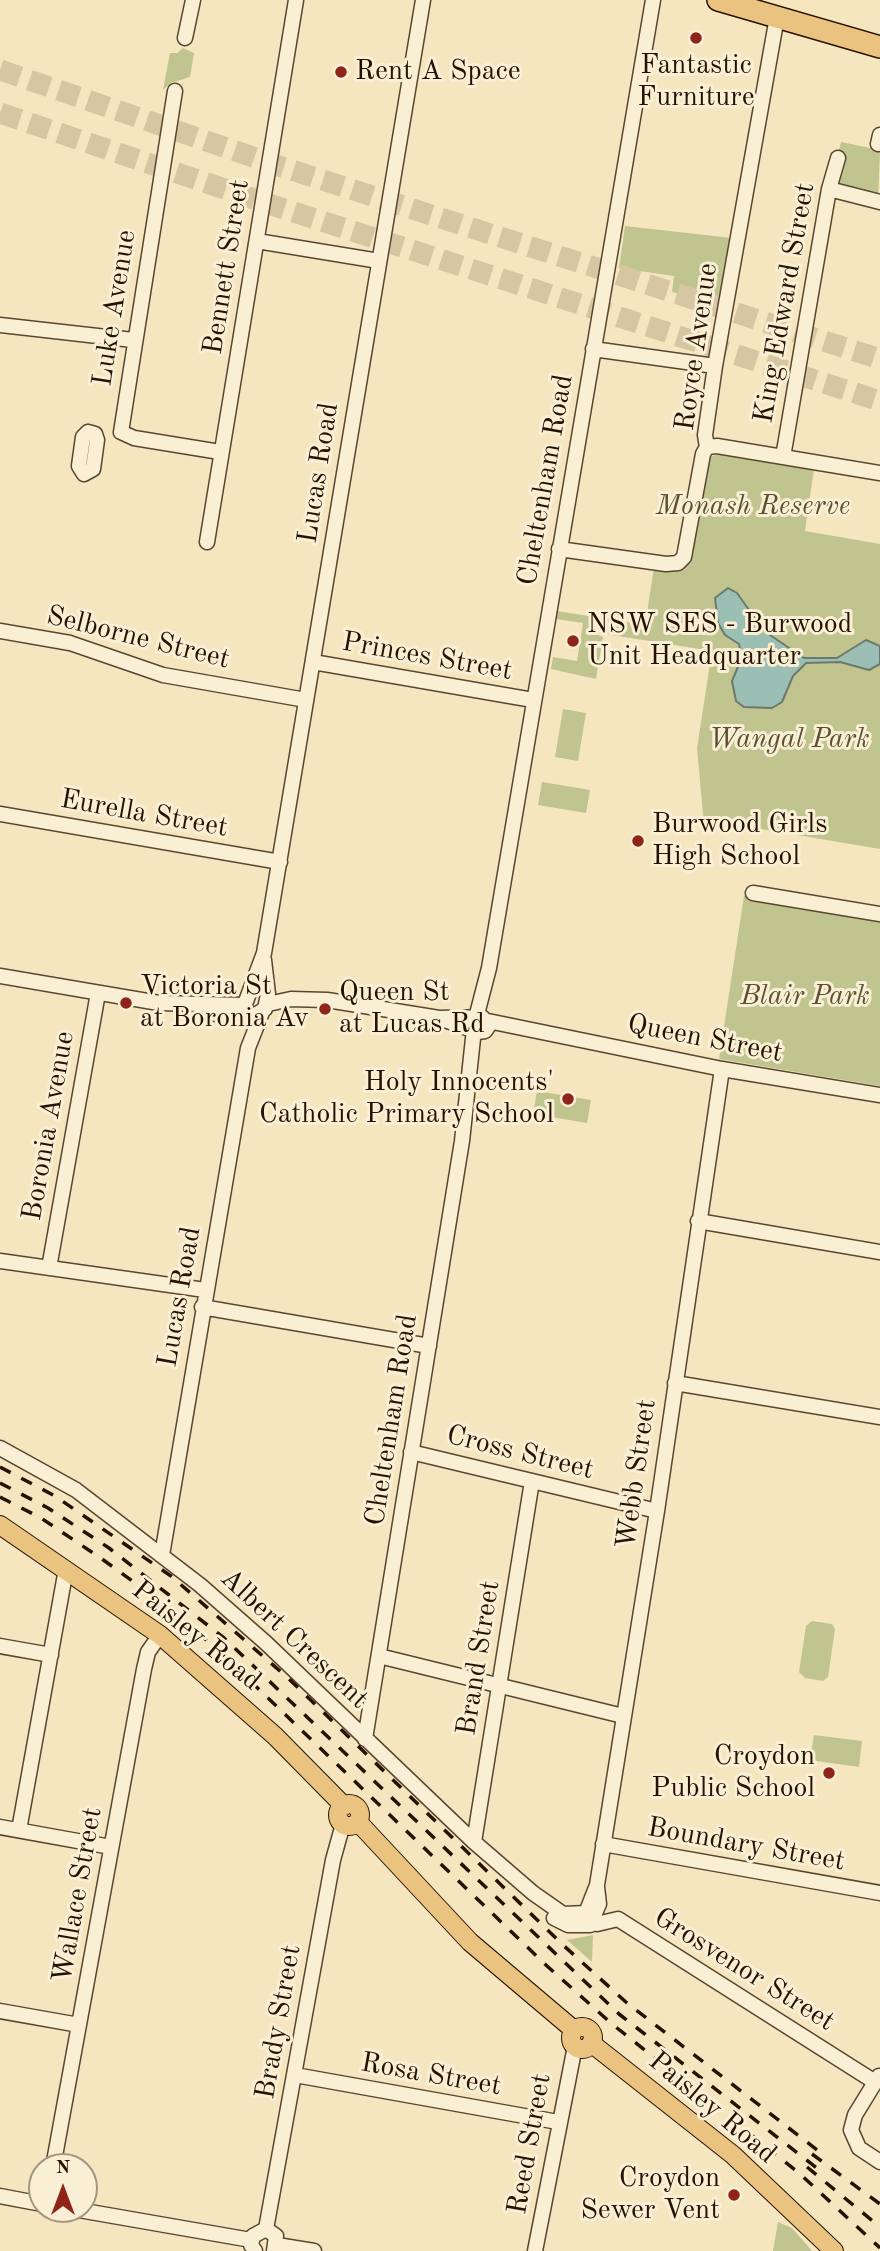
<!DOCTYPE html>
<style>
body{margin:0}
#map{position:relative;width:880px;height:2251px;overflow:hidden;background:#f5e6bf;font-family:"Old Standard TT",serif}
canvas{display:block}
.north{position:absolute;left:28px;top:2153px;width:70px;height:70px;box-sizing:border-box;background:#f8efd5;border:2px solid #a49680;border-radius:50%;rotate:0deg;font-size:19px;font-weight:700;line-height:28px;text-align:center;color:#271100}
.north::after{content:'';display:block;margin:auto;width:24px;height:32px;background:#8f2418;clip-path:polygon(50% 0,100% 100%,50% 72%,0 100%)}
</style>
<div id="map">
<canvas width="880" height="2251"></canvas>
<div class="north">N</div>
</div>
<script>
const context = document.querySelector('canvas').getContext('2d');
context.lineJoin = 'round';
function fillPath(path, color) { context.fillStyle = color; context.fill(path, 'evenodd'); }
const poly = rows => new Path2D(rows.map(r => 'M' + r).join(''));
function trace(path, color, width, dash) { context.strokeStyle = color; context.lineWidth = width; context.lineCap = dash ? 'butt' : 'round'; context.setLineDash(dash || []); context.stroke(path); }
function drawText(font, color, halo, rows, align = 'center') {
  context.font = font + ' "Old Standard TT",serif'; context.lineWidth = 6; context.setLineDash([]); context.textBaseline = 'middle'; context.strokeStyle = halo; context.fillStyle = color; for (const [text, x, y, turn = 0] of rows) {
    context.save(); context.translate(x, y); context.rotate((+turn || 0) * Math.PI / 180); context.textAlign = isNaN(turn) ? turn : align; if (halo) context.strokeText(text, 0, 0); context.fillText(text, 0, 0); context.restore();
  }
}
fillPath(poly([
 [183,48,194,53,190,77,171,83,163,90,170,53,177,53],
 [841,142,880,150,878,202,829,189],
 [625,226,732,238,721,302,672,292,674,276,619,268],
 [722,454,814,469,805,531,880,544,880,849,755,828,754,833,704,825,697,748,712,651,605,634,606,626,591,624,589,631,603,637,596,679,551,669,553,657,577,661,583,623,556,619,557,611,645,625,654,568,675,571,684,567,707,463,712,456],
 [563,709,586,713,578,761,555,757],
 [542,782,590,790,586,813,538,805],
 [744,896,880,920,880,1086,719,1059],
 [537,1091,591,1100,587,1123,533,1114],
 [812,1621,832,1624,835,1629,828,1677,823,1681,805,1678,799,1672,806,1626],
 [814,1735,862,1741,859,1767,810,1760],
 [593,1935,592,1962,567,1940],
 [778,2222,792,2228,812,2251,773,2251]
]), '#c0c48f');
const water = poly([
 [728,588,737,593,764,631,804,658,837,658,866,640,880,646,880,664,869,670,840,662,806,663,793,676,782,702,772,708,744,707,736,701,732,681,742,657,739,644,725,635,718,623,715,598,728,588]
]);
fillPath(water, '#9cbfb5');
trace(water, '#6d796d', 2);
trace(poly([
 [0,70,282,167,880,359],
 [0,113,272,205,880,401]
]), '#d6c6a2', 21, [21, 10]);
const minor = poly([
 [185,38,193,0],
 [175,91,121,432,134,438,220,452],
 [878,144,880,135],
 [829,189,880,202],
 [257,241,379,261],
 [0,325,133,340],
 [593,349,715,366],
 [88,432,95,434,97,440,93,469,84,474,79,466,83,437,88,432],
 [707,447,717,446,880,473],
 [783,457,829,189,838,158],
 [207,542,296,0],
 [559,549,666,564,678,563,684,557,703,454,707,447,705,435,715,366,777,17],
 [0,631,70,643,163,675,306,700],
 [313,662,533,700],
 [0,814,280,862],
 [753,893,880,914],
 [0,976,159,1003,245,1005],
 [245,1004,264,953,423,0],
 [268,1004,291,999,327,1000,439,1018,482,1017,489,1025,485,1031,478,1032,439,1018],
 [209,1013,250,1018,265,1009,268,994,264,960],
 [476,1018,489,968,653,0],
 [488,1021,722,1069,880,1095],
 [698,1221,880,1252],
 [0,1261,205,1290],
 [49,1268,98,993],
 [202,1307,429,1346],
 [675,1383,880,1417],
 [0,1448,76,1490,200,1585,266,1643,474,1842,533,1893,563,1914,586,1913],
 [411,1452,657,1511],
 [162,1555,248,1048,263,1010],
 [0,1646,51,1655],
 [379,1656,623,1716],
 [365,1739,462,1141,474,1029],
 [0,1827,111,1847],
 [19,1830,66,1569],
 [474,1842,532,1481],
 [603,1844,880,1893],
 [586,1913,597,1885,657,1511,722,1069],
 [586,1913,597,1924,618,1919,875,2082],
 [554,1918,568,1925,590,1925,599,1904,597,1887],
 [0,2011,79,2025],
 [295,2075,558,2122],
 [879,2076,855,2115,851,2130,859,2148,880,2162],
 [53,2167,144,1669,148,1652,160,1635],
 [0,2196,42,2204],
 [73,2209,251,2240],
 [266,2229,333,1860,343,1824],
 [277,2245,314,2251],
 [255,2251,251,2245,253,2236,266,2229,276,2236,274,2251],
 [535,2251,575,2046]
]);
const major = poly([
 [0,1525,160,1635,275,1736,344,1806],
 '338 1815a11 11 0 1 1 22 0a11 11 0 1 1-22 0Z',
 [358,1822,470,1942,574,2030],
 '571 2038a11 11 0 1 1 22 0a11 11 0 1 1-22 0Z',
 [591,2043,733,2155,834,2251]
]);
const highway = poly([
 [718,0,880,47]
]);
trace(minor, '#5a4630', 17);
trace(major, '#271100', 20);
trace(highway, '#271100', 24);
trace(minor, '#f8efd5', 14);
trace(major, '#eac380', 18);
trace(highway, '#eac380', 21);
trace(poly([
 [0,1467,55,1496,171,1576,288,1678,563,1945,627,2003,825,2156],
 [0,1483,48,1508,109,1548,224,1638,619,2014,818,2169],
 [0,1497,41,1518,102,1559,156,1598,217,1649,547,1966,612,2024,799,2173,880,2248],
 [812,2154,880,2204],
 [807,2167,880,2227]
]), '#271100', 3.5, [12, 12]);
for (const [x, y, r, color] of [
 [696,38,7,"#8f2418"],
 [341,72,7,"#8f2418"],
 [573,641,7,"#8f2418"],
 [638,841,7,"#8f2418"],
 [126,1003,7,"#8f2418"],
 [325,1009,7,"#8f2418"],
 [568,1099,7,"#8f2418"],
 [829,1773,7,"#8f2418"],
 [734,2195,7,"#8f2418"]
]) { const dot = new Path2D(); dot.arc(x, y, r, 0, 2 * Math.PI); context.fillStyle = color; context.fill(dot); trace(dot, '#f8efd5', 2.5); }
drawText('28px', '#271100', '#f8efd5', [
 ["Fantastic",696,66,"center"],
 ["Furniture",696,98,"center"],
 ["Rent A Space",355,72],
 ["NSW SES - Burwood",587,625],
 ["Unit Headquarter",587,657],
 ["Burwood Girls",652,825],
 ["High School",652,857],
 ["Victoria St",140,987],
 ["at Boronia Av",140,1019],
 ["Queen St",339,993],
 ["at Lucas Rd",339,1025],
 ["Holy Innocents'",554,1083,"right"],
 ["Catholic Primary School",554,1115,"right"],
 ["Croydon",815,1757,"right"],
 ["Public School",815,1789,"right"],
 ["Croydon",720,2179,"right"],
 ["Sewer Vent",720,2211,"right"]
], 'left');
drawText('28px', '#271100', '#f8efd5', [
 ["Bennett Street",227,267,-81],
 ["King Edward Street",785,303,-80],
 ["Luke Avenue",115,308,-81],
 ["Royce Avenue",697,347,-82],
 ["Lucas Road",319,473,-81],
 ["Cheltenham Road",546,480,-80],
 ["Selborne Street",138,638,14],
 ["Princes Street",427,657,10],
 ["Eurella Street",144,814,10],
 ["Queen Street",705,1039,11],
 ["Boronia Avenue",49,1126,-80],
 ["Lucas Road",180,1297,-80],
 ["Cheltenham Road",392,1420,-81],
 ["Cross Street",520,1453,14],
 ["Webb Street",637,1474,-82],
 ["Paisley Road",196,1636,39],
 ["Albert Crescent",294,1639,43],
 ["Brand Street",479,1658,-81],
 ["Boundary Street",746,1845,10],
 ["Wallace Street",78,1895,-80],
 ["Grosvenor Street",744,1970,32],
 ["Brady Street",279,2022,-80],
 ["Rosa Street",431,2075,10],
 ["Paisley Road",712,2108,40],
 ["Reed Street",530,2144,-80]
]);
drawText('italic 28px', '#5d5032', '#f8efd5', [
 ["Monash Reserve",753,507],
 ["Wangal Park",789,740],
 ["Blair Park",805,997]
]);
</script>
